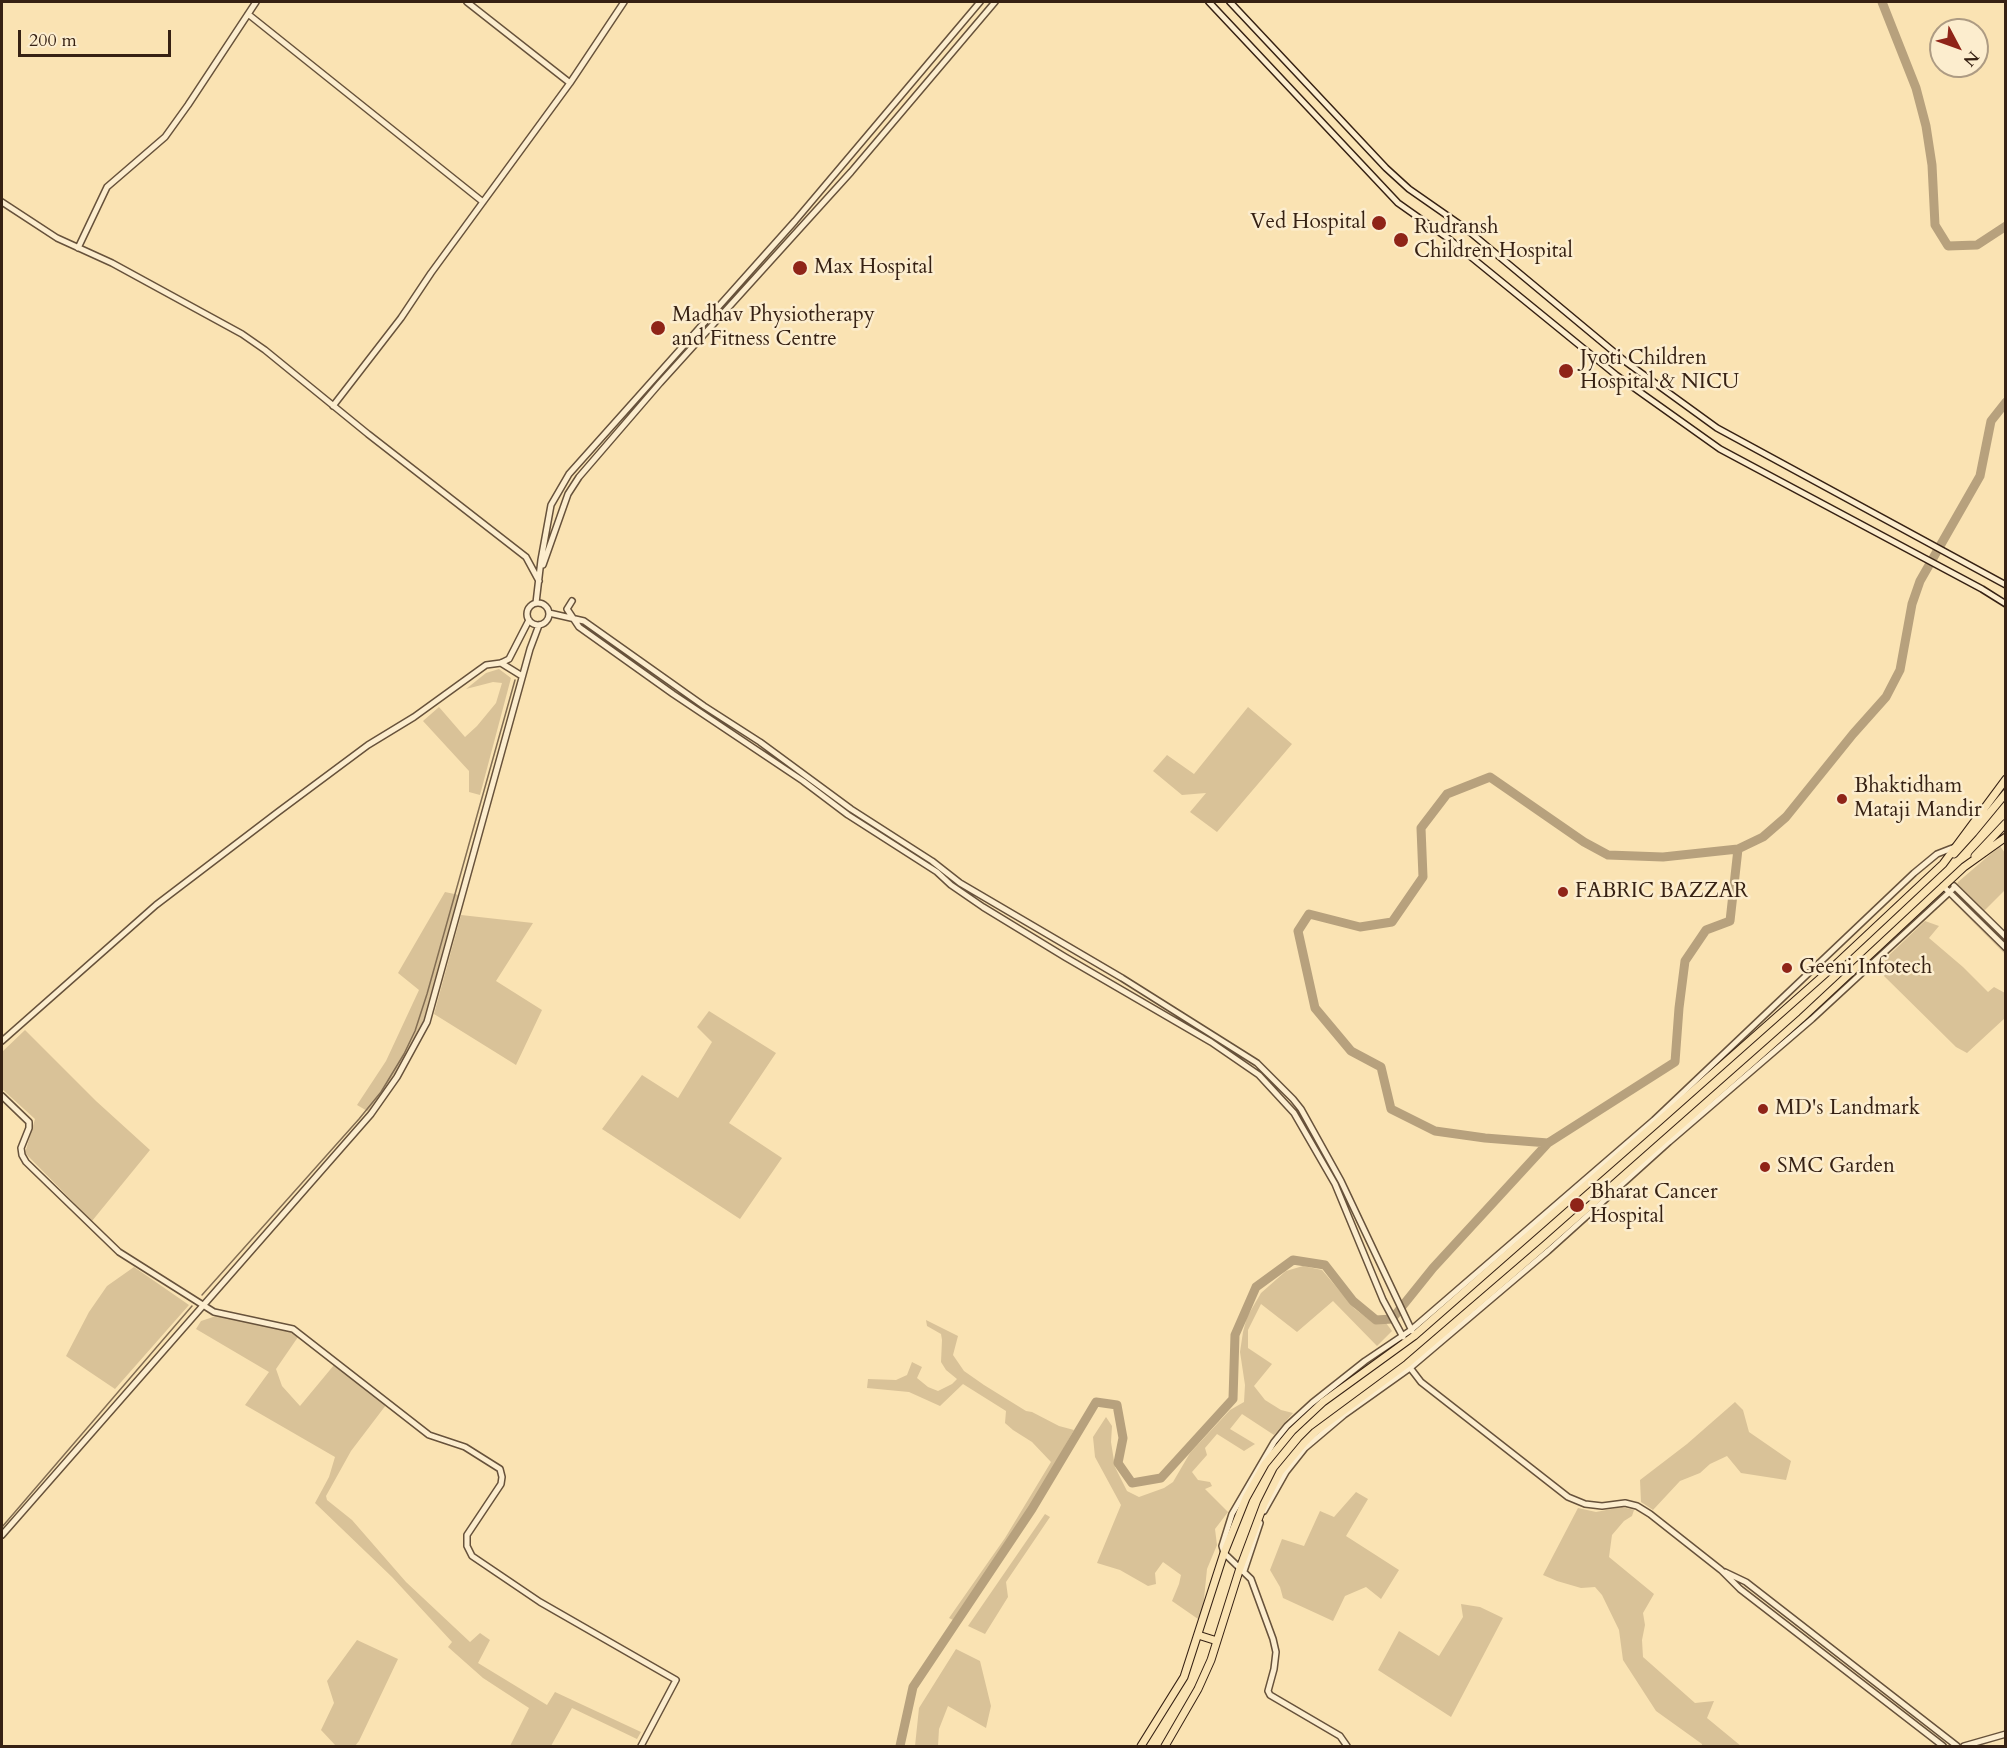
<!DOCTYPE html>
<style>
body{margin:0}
#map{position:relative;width:2007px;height:1748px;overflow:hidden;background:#fae3b3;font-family:Cardo,serif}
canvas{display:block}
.frame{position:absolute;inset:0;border:3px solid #362113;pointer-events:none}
.north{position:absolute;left:1929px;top:18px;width:60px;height:60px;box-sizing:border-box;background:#fcedce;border:2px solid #ad9b83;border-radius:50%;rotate:131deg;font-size:16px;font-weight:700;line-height:24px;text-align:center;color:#362113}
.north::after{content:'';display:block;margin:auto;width:21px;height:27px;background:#8f2418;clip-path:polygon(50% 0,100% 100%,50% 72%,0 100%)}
.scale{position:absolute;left:18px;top:30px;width:153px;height:27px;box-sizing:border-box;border:3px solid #362113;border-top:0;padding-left:8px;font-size:18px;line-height:21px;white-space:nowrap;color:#362113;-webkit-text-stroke:4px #fcedce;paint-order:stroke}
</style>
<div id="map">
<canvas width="2007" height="1748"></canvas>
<div class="frame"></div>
<div class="north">N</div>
<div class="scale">200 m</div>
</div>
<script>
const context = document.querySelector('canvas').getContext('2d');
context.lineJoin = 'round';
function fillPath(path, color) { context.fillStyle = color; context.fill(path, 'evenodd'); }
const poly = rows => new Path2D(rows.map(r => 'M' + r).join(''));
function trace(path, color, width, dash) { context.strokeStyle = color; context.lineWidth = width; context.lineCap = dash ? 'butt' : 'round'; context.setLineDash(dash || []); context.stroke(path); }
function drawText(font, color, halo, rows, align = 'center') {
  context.font = font + ' Cardo,serif'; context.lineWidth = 5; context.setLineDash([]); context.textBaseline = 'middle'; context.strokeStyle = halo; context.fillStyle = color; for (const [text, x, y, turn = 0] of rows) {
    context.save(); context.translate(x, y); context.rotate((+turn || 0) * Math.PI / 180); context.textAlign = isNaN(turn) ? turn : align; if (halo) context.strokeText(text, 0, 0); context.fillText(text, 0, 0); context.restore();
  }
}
fillPath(poly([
 [499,669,511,678,480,795,469,792,469,771,423,721,439,707,465,737,477,726,496,703,502,683,493,682,466,689,486,673],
 [1248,707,1292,744,1217,832,1190,812,1206,793,1182,795,1153,771,1167,755,1194,774],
 [2000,846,2005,853,2005,890,1980,915,2005,940,2005,954,1951,900,1958,882],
 [445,892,459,895,425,1021,395,1075,369,1112,357,1105,386,1061,419,990,398,973],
 [461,915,533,923,496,981,542,1010,516,1065,434,1014],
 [1925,921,1939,926,1929,938,1963,967,1988,992,1994,987,2005,993,2005,1018,1967,1053,1956,1047,1884,976,1882,967,1886,958],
 [709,1011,776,1053,729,1123,782,1158,740,1219,602,1129,642,1075,678,1098,712,1042,697,1027],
 [25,1030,96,1101,150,1150,92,1221,25,1153,35,1119,2,1089,2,1052],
 [1303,1266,1322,1270,1355,1309,1375,1324,1386,1323,1392,1331,1377,1346,1333,1301,1297,1332,1261,1304,1248,1330,1248,1348,1272,1364,1254,1386,1265,1400,1281,1410,1293,1413,1274,1435,1242,1414,1230,1429,1255,1444,1244,1451,1217,1434,1205,1448,1207,1455,1192,1472,1198,1480,1210,1482,1212,1486,1205,1489,1228,1512,1215,1529,1217,1545,1207,1569,1203,1609,1198,1619,1172,1601,1179,1584,1181,1575,1163,1562,1155,1573,1156,1584,1148,1586,1120,1570,1097,1563,1121,1505,1095,1457,1093,1437,1106,1417,1112,1426,1111,1442,1115,1467,1127,1491,1139,1497,1164,1488,1173,1482,1190,1453,1230,1410,1244,1402,1245,1385,1240,1352,1243,1332,1247,1317,1261,1293,1286,1271],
 [134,1267,189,1305,115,1389,66,1356,89,1312,107,1286],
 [216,1316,290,1331,298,1337,276,1369,282,1386,300,1406,334,1365,386,1405,351,1451,326,1496,327,1500,352,1520,406,1582,470,1642,480,1633,490,1640,478,1663,547,1705,555,1692,641,1732,637,1739,572,1708,551,1746,510,1746,529,1708,483,1678,448,1647,452,1642,392,1577,315,1503,329,1477,335,1457,245,1405,269,1372,196,1329,201,1321],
 [926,1320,958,1336,953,1355,964,1371,984,1385,1026,1411,1032,1412,1059,1426,1074,1430,1021,1523,953,1620,949,1618,1005,1538,1051,1462,1032,1442,1013,1430,1005,1423,1006,1411,963,1384,940,1406,909,1392,867,1388,868,1379,896,1380,907,1375,912,1362,922,1367,917,1378,928,1387,938,1391,952,1384,957,1379,946,1370,941,1362,942,1340,941,1334,927,1326],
 [1735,1402,1743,1410,1749,1432,1791,1461,1786,1480,1741,1473,1727,1456,1710,1464,1700,1473,1680,1481,1653,1510,1641,1502,1640,1480,1687,1444],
 [1356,1492,1368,1499,1346,1536,1399,1570,1381,1599,1366,1587,1345,1596,1333,1621,1283,1598,1280,1587,1270,1570,1282,1539,1304,1546,1320,1511,1334,1517],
 [1622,1507,1634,1510,1632,1516,1624,1521,1612,1535,1609,1557,1654,1594,1643,1613,1645,1625,1642,1640,1643,1657,1695,1703,1714,1701,1707,1718,1741,1746,1702,1746,1702,1744,1656,1711,1623,1660,1619,1630,1602,1595,1595,1587,1581,1588,1557,1581,1543,1575,1578,1508,1596,1512],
 [1045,1514,1050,1517,1006,1582,1008,1597,985,1634,968,1626],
 [1461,1604,1480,1607,1503,1618,1451,1717,1378,1670,1399,1631,1439,1656,1463,1617],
 [357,1640,398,1659,359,1741,355,1746,336,1746,321,1730,334,1703,327,1681],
 [956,1649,980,1661,991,1706,986,1728,948,1706,939,1729,938,1746,915,1746,919,1708]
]), '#d9c298');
trace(poly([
 [202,1295,359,1119,381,1092,404,1054,415,1031,427,994,515,680],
 [2,1527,192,1306]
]), '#836e53', 1.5);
trace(poly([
 [1882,2,1916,88,1926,126,1932,165,1935,225,1948,246,1977,245,2006,226],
 [1548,1143,1675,1062,1679,1008,1685,961,1706,930,1730,921,1738,849],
 [900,1746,913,1687,1032,1509,1096,1402,1117,1405,1123,1438,1118,1463,1132,1483,1161,1478,1233,1399,1235,1335,1256,1287,1293,1260,1325,1265,1353,1301,1376,1320,1392,1319,1433,1268,1548,1143,1485,1138,1435,1131,1391,1109,1381,1067,1351,1051,1315,1008,1298,931,1309,914,1360,927,1392,922,1423,877,1421,828,1447,794,1490,777,1584,842,1608,855,1663,857,1738,849,1763,837,1786,817,1853,734,1886,697,1900,670,1912,604,1920,581,1980,476,1991,421,2006,402]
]), '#b7a17d', 9);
const tertiary = poly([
 [467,2,570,83],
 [248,14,483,202],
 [2,202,57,238,112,263,242,334,265,350,368,434,526,557,539,581],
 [78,248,107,187,165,137,188,105,256,2],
 [333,406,401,318,431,273,570,83,624,2],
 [543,565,568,494,579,477,660,383,851,172,995,2],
 [572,601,567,609,579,627,673,694,803,781,848,815,937,872,951,885,983,907,1065,957,1211,1042,1259,1075,1294,1113,1335,1184,1383,1300,1403,1337],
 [536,603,541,560,551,505,569,474,795,221,980,2],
 '527 614a11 11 0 1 1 22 0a11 11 0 1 1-22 0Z',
 [549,613,584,621,704,706,760,742,851,809,932,861,960,883,1122,978,1257,1063,1293,1099,1301,1109,1341,1181,1412,1331],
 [501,663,522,676],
 [1943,886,2006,948],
 [1954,886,2006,937],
 [2,1041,156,905,278,812,368,745,414,717,479,670,486,665,501,663,509,659,529,620],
 [2,1096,29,1122,29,1128,21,1148,22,1155,26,1162,119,1252,214,1312,293,1329,429,1435,465,1447,500,1469,502,1477,501,1484,467,1535,467,1546,472,1556,540,1602,676,1680,641,1746],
 [1408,1365,1421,1382,1568,1497,1585,1504,1602,1506,1625,1503,1637,1506,1650,1514,1721,1570,1740,1589,1943,1746],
 [1264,1511,1286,1472,1305,1448,1344,1415,1410,1368,1548,1251,1669,1142,1812,1019,1955,887],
 [2,1535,371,1114,397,1077,427,1022,530,649,539,625],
 [1244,1571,1260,1523],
 [1725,1572,1746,1582,1957,1746],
 [1347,1746,1340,1736,1270,1695,1268,1691,1274,1669,1276,1652,1273,1639,1251,1579,1224,1553,1222,1546,1232,1514,1274,1442,1287,1426,1312,1403,1365,1361,1411,1330,1654,1120,1914,873,1937,854,1955,847],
 [1964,1746,2006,1734]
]);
const secondary = poly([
 [1209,2,1398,203,1449,239,1616,375,1720,449,1982,589,2006,604],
 [1230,2,1386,168,1409,189,1465,228,1626,362,1717,428,2006,585]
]);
const trunk = poly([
 [1954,854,1973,833,2006,793],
 [1975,856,2006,823],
 [1198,1635,1217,1641],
 [1141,1746,1184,1677,1224,1553,1246,1498,1265,1464,1292,1431,1323,1402,1414,1336,1658,1122,1833,967,1943,864,2006,779],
 [1165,1746,1198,1689,1211,1660,1240,1568,1264,1504,1280,1472,1304,1443,1315,1432,1407,1364,1543,1247,1802,1018,1964,867,2006,837]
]);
trace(tertiary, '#67523b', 8);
trace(secondary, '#362113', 8);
trace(trunk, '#362113', 9);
trace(tertiary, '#fcedce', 5);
trace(secondary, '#fcedce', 5);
trace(trunk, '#fae3b3', 7);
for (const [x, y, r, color] of [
 [1379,223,8,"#8f2418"],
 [1401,240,8,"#8f2418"],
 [800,268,8,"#8f2418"],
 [658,328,8,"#8f2418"],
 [1566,371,8,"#8f2418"],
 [1842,799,6,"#8f2418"],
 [1563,892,6,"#8f2418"],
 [1787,968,6,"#8f2418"],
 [1763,1109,6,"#8f2418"],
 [1765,1167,6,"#8f2418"],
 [1577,1205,8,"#8f2418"]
]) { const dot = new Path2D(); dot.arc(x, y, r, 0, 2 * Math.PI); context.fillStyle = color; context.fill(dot); trace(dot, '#fcedce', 2); }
drawText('21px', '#362113', '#fcedce', [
 ["Ved Hospital",1366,223,"right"],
 ["Rudransh",1414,228],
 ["Children Hospital",1414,252],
 ["Max Hospital",814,268],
 ["Madhav Physiotherapy",672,316],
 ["and Fitness Centre",672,340],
 ["Jyoti Children",1580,359],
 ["Hospital & NICU",1580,383],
 ["Bhaktidham",1854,787],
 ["Mataji Mandir",1854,811],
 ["FABRIC BAZZAR",1575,892],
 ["Geeni Infotech",1799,968],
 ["MD's Landmark",1775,1109],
 ["SMC Garden",1777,1167],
 ["Bharat Cancer",1590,1193],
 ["Hospital",1590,1217]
], 'left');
</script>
